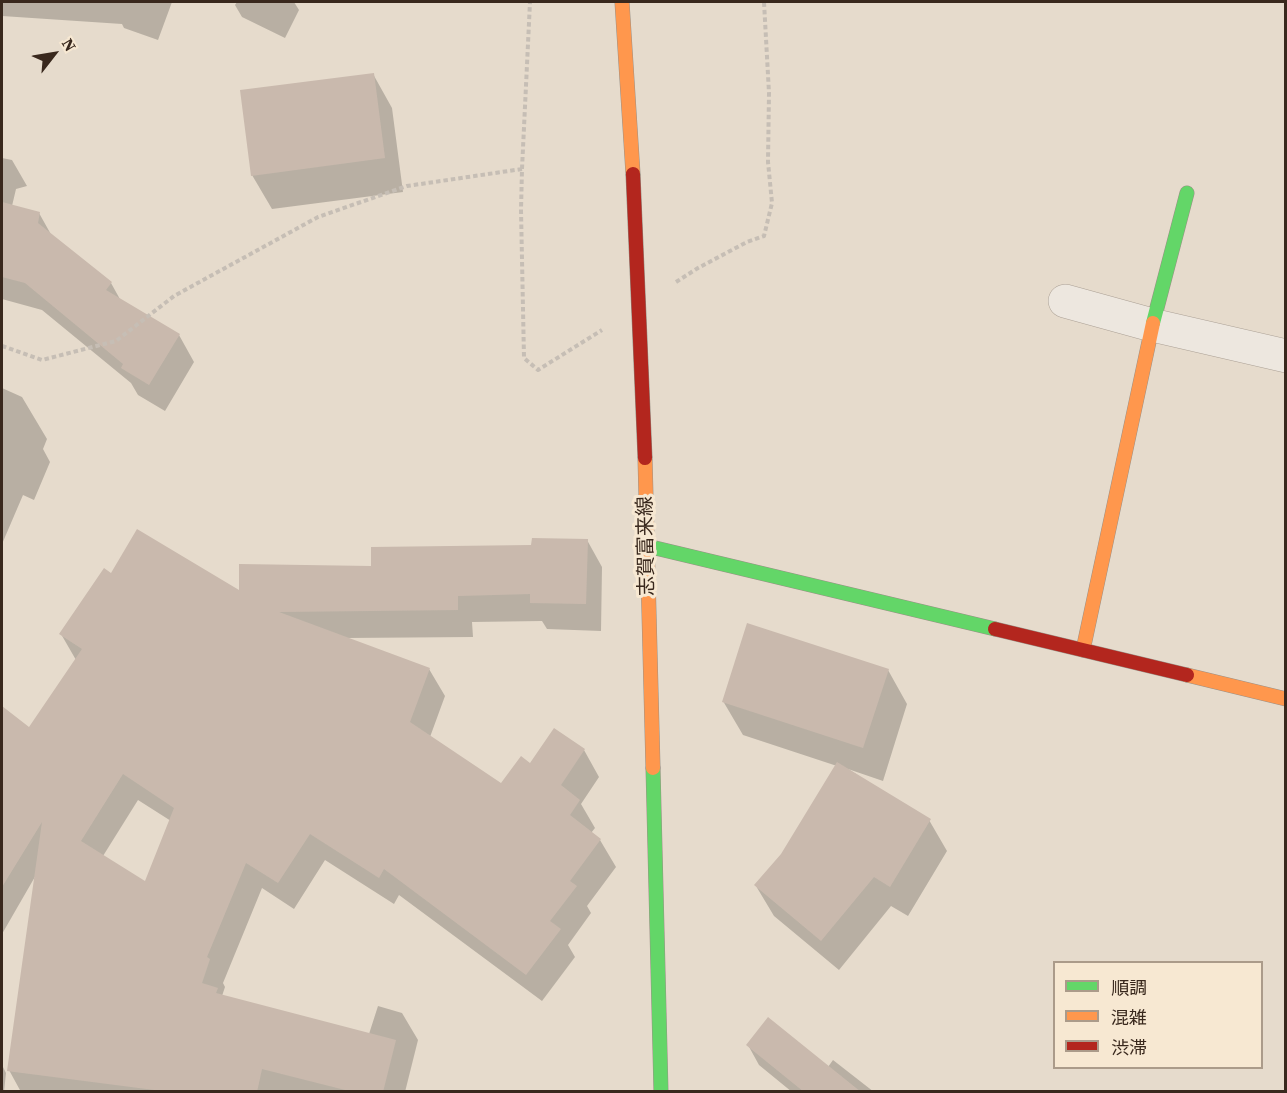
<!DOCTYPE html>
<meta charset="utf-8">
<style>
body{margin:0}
#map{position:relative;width:1287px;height:1093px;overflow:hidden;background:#e6dbcc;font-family:"Source Serif 4","Noto Sans JP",serif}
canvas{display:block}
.frame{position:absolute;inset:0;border:3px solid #39281d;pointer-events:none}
.legend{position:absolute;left:1053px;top:961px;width:210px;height:108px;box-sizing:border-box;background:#f7e8d2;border:2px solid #ab9b8a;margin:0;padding:8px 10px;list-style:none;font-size:18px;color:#39281d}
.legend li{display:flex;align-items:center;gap:12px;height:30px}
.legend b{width:30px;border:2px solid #ab9b8a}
.north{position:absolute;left:24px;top:24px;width:60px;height:60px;-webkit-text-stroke:4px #f7e8d2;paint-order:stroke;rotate:59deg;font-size:16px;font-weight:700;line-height:24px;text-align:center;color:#39281d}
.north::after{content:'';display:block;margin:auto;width:21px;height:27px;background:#39281d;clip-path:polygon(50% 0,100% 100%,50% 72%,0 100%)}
</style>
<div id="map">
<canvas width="1287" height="1093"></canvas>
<div class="frame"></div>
<ul class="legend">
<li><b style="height:8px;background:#63d668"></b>順調</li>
<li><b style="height:8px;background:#ff974d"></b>混雑</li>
<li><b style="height:8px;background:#b3261e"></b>渋滞</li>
</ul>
<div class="north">N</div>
</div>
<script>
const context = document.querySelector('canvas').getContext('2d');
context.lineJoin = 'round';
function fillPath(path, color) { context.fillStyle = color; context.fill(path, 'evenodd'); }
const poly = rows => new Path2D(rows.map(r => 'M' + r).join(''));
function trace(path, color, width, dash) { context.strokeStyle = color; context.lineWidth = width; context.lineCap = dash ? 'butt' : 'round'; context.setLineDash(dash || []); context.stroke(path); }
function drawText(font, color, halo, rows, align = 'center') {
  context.font = font + ' "Source Serif 4","Noto Sans JP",serif'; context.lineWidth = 6; context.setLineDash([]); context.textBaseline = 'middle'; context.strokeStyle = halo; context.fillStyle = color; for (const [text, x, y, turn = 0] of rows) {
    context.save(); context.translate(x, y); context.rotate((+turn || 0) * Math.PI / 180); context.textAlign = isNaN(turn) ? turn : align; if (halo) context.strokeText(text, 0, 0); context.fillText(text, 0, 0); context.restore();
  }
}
fillPath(poly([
 [2,2,172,2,158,40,124,28,122,24,2,16],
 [237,2,294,2,299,10,285,38,242,17,235,5],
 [373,74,392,108,403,192,272,209,252,175],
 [2,158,12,160,27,186,16,189,12,206,39,213,53,238,111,283,121,301,179,335,194,362,165,411,138,395,131,383,42,310,2,299],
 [2,388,22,397,47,439,43,449,50,462,34,500,23,495,2,544],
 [587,540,602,567,601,631,547,629,542,621,472,622,473,637,346,638,429,669,445,696,430,737,502,785,531,765,584,750,599,777,581,804,595,828,591,833,600,840,616,867,587,906,591,913,568,945,575,957,542,1001,399,895,394,904,325,860,294,909,262,888,223,983,225,987,222,996,369,1034,378,1006,402,1013,418,1040,405,1092,21,1092,9,1070,36,875,2,934,2,708,29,729,76,660,61,634,111,575,241,593,372,568],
 [138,800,171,821,146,883,103,856],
 [888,670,907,704,883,781,848,769,929,820,947,851,908,916,891,906,839,970,774,916,756,886,782,855,837,766,743,735,723,701],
 [748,1045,828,1067,833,1060,874,1092,792,1092,759,1065],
 [2,1065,6,1073,4,1092,2,1092]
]), '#0003');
fillPath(poly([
 [374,73,385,158,251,176,240,90],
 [2,202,40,212,38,223,112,282,106,290,180,334,149,385,121,368,123,364,25,283,2,277],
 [137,529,239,590,239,564,371,566,371,547,531,545,532,538,588,539,586,604,530,603,530,594,458,596,458,610,279,612,430,668,410,722,501,783,521,756,530,763,554,728,585,749,561,785,580,800,570,815,601,839,570,881,577,886,550,921,561,929,526,975,384,869,379,878,310,834,278,883,246,863,207,957,210,959,202,983,218,988,216,993,396,1040,383,1092,353,1092,262,1069,257,1092,170,1092,7,1071,42,822,2,887,2,706,29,727,82,649,59,634,104,568,111,573],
 [123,774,174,808,145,881,81,841],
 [747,623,889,669,863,748,722,702],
 [837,762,931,819,890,887,874,877,821,941,754,885,781,854],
 [768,1017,861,1092,804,1092,746,1045]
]), '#c9b9ad');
const street = poly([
 [1065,301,1152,325,1286,356]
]);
const fast = poly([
 [1153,323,1187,193],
 [647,546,995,629],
 [653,768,661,1092]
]);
const slow = poly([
 [622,2,633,174],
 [645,458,653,768],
 [1083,650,1153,323],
 [1187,675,1286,699]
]);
const jam = poly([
 [995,629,1187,675]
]);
trace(street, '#aba095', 34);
trace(fast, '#9a9086', 15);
trace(slow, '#9a9086', 15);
trace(jam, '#9a9086', 15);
trace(poly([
 [522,169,530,2],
 [676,282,698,268,747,242,764,236,772,203,768,162,769,93,764,2],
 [2,346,42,360,116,341,174,296,318,217,407,186,522,169,521,210,524,358,538,370,602,330]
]), '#c6beb5', 4, [4.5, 3]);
trace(street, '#ede7df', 33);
trace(fast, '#63d668', 14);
trace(slow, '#ff974d', 14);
trace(jam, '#b3261e', 14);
const jamBridge = poly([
 [633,174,645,458]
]);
trace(jamBridge, '#90867c', 15, []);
trace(jamBridge, '#b3261e', 14);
drawText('20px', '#39281d', '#f7e8d2', [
 ["志賀富来線",647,546,-91]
]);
</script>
